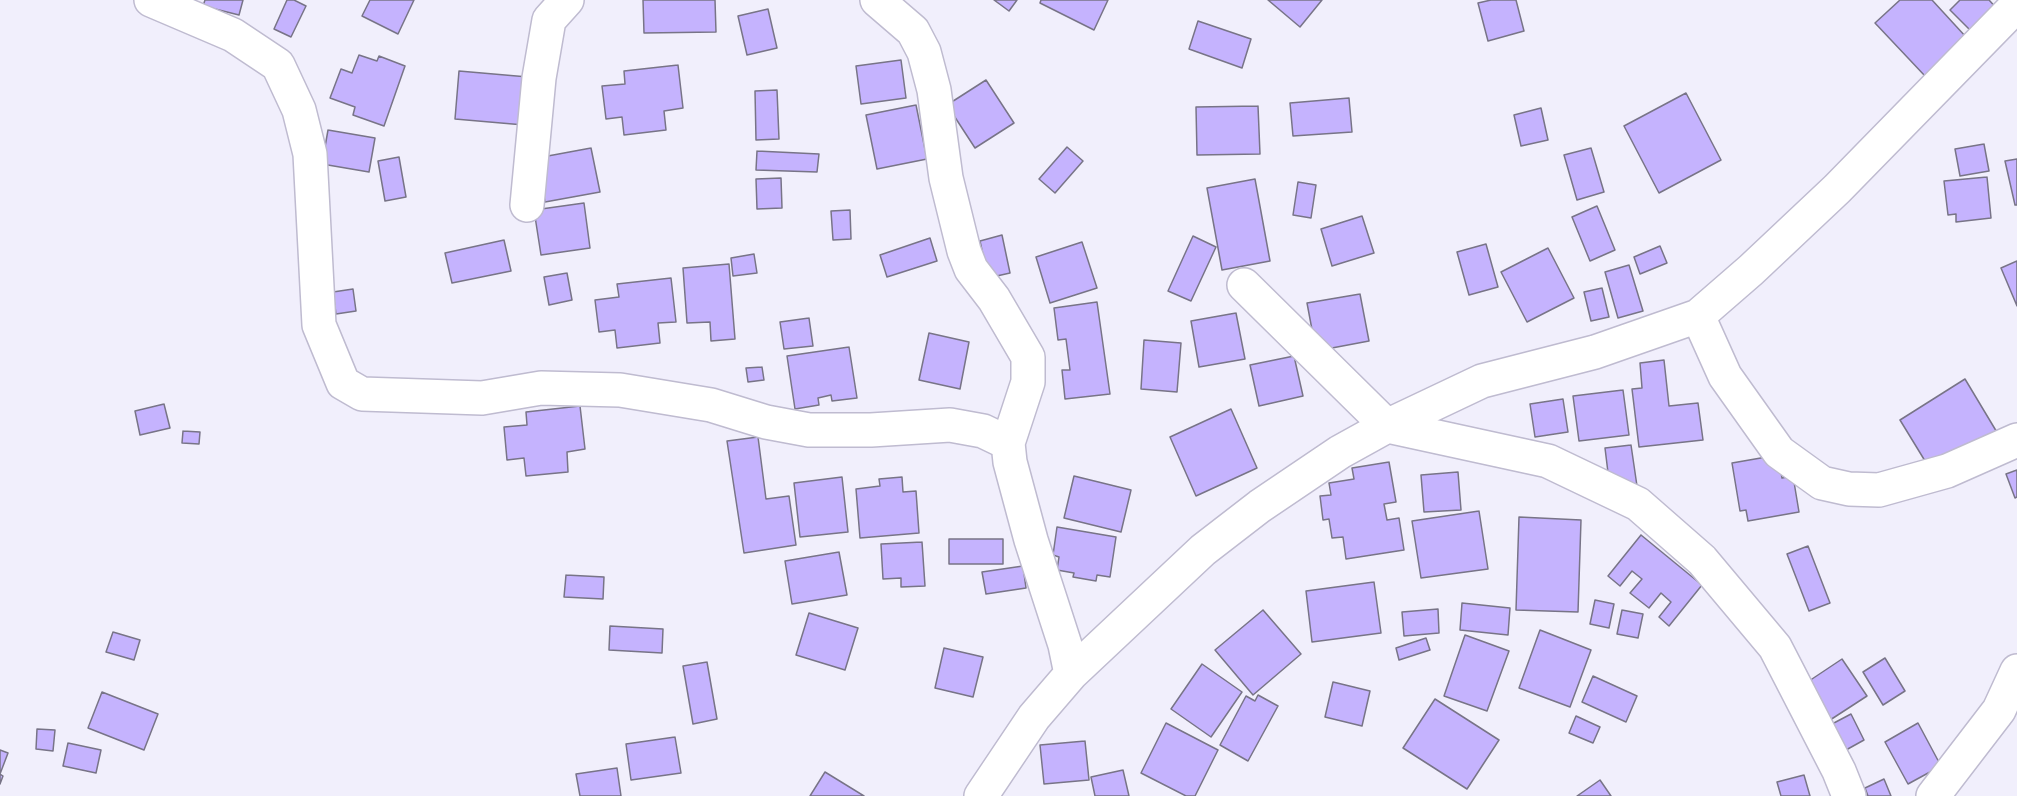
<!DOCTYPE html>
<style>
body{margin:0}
canvas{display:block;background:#f1effc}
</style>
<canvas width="2017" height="796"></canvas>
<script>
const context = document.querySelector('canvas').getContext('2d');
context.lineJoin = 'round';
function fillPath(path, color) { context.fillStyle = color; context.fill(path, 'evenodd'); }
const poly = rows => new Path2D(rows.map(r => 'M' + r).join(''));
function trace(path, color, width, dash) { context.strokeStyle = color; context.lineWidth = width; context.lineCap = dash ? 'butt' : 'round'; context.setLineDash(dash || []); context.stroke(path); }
const building = poly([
 [205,0,243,0,239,15,203,6,205,0],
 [287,0,294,0,306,6,291,37,274,29,287,0],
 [370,0,414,0,398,34,362,16,370,0],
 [643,0,715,0,716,32,644,33,643,0],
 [994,0,1017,0,1009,11,994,0],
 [1041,0,1108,0,1094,30,1040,3,1041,0],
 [1268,0,1322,0,1300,27,1268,0],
 [1491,0,1516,0,1524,31,1488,41,1478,3,1491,0],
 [1900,0,1932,0,1966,37,1925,76,1875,23,1900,0],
 [1960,0,1989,0,2000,12,1976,36,1950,10,1960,0],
 [768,9,777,48,747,55,738,16,768,9],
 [1198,21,1251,39,1242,68,1189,49,1198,21],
 [359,55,377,61,379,56,405,66,384,126,353,115,355,107,330,98,341,69,352,73,359,55],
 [901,60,906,98,861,104,856,66,901,60],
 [678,65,683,108,664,111,666,130,624,135,622,117,606,119,602,86,625,84,624,71,678,65],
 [459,71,528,77,524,125,455,119,459,71],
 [986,80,1014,123,975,148,947,105,986,80],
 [777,90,779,139,756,140,755,91,777,90],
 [1686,93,1721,160,1659,193,1624,126,1686,93],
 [1349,98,1352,132,1293,136,1290,103,1349,98],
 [916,105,927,159,877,169,866,115,916,105],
 [1258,106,1260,154,1197,155,1196,107,1258,106],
 [1541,108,1548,140,1521,146,1514,115,1541,108],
 [328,130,375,138,369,172,322,164,328,130],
 [1984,144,1989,171,1960,176,1955,149,1984,144],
 [1067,147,1083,161,1055,193,1039,179,1067,147],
 [591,148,600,192,545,202,537,158,591,148],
 [1591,148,1604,192,1577,200,1564,155,1591,148],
 [757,151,819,154,817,172,756,170,757,151],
 [399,157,406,197,385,201,378,161,399,157],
 [2017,159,2017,205,2015,205,2005,161,2017,159],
 [1987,177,1991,218,1956,222,1956,214,1948,215,1944,181,1987,177],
 [781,178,782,208,757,209,756,179,781,178],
 [1255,179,1270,261,1222,270,1207,188,1255,179],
 [1298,182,1316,185,1311,218,1293,215,1298,182],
 [584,203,590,248,541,255,534,210,584,203],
 [1597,206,1615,250,1590,261,1572,217,1597,206],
 [850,210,851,239,833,240,831,211,850,210],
 [1362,216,1374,253,1332,266,1321,229,1362,216],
 [1002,235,1010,273,988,278,980,241,1002,235],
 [1193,236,1216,247,1191,301,1168,291,1193,236],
 [930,238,937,261,887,277,880,255,930,238],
 [504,240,511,271,452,283,445,253,504,240],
 [1082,242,1097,288,1050,303,1036,257,1082,242],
 [1486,244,1498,287,1469,295,1457,252,1486,244],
 [1660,246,1667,263,1640,274,1634,257,1660,246],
 [1548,248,1574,298,1527,322,1501,272,1548,248],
 [754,254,757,273,733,276,731,258,754,254],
 [2017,261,2017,306,2001,268,2017,261],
 [729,264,735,339,711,341,710,322,687,323,683,268,729,264],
 [1629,265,1643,311,1618,318,1605,272,1629,265],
 [567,273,572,300,549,305,544,277,567,273],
 [671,278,676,322,658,323,660,343,617,348,615,330,599,332,595,300,619,297,617,284,671,278],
 [1602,288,1609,317,1591,321,1584,292,1602,288],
 [353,289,356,311,336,314,333,292,353,289],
 [1360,294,1369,341,1316,351,1307,303,1360,294],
 [1097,302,1110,394,1065,399,1062,370,1070,370,1066,339,1058,340,1054,308,1097,302],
 [1236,313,1245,359,1199,367,1191,321,1236,313],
 [809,318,813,346,784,349,780,322,809,318],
 [929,333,969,342,960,389,919,380,929,333],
 [1144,340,1181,343,1177,392,1141,389,1144,340],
 [849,347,857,398,832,401,831,395,818,398,819,405,795,409,787,356,849,347],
 [1294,356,1303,396,1259,406,1250,365,1294,356],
 [1664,360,1669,406,1698,403,1703,440,1639,447,1632,389,1642,388,1640,363,1664,360],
 [762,367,764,380,748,382,746,368,762,367],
 [1965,379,1998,434,1933,474,1900,420,1965,379],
 [1623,390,1629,435,1579,441,1573,396,1623,390],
 [1563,399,1568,432,1535,437,1530,404,1563,399],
 [164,404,170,428,140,435,135,411,164,404],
 [580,406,585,449,567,452,568,472,526,476,524,458,507,460,504,427,527,425,526,412,580,406],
 [1231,409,1257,468,1196,496,1170,437,1231,409],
 [183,431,200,432,199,444,182,443,183,431],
 [758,437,766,499,789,496,796,545,744,553,727,441,758,437],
 [1631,445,1637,486,1610,489,1605,448,1631,445],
 [1778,455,1782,478,1793,476,1799,512,1748,521,1746,510,1740,511,1732,463,1778,455],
 [1389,462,1396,502,1384,504,1387,520,1399,518,1404,550,1346,559,1343,537,1332,538,1329,519,1323,520,1320,496,1331,495,1329,483,1354,479,1352,468,1389,462],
 [2017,470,2017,497,2015,498,2006,474,2017,470],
 [1458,472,1461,510,1424,512,1421,475,1458,472],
 [1074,476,1131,490,1121,532,1064,518,1074,476],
 [842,477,848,532,800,537,794,483,842,477],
 [902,477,903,492,916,491,919,533,860,538,856,489,880,486,879,479,902,477],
 [1479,511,1488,569,1421,578,1412,521,1479,511],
 [1519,517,1581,520,1578,612,1516,610,1519,517],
 [1057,527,1116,537,1110,577,1097,575,1096,581,1073,577,1074,573,1057,570,1059,557,1053,555,1057,527],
 [1641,535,1702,585,1669,626,1659,617,1671,602,1661,593,1649,608,1630,593,1642,579,1632,571,1620,586,1608,576,1641,535],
 [949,539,1003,539,1003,564,949,564,949,539],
 [922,542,925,586,901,587,901,578,883,579,881,544,922,542],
 [1808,546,1830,603,1809,611,1787,554,1808,546],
 [839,552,847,595,792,604,785,561,839,552],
 [1023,566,1026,588,986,594,982,572,1023,566],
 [566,575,604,577,603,599,564,597,566,575],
 [1374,582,1381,633,1312,642,1306,591,1374,582],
 [1595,600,1614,604,1609,628,1590,624,1595,600],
 [1462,603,1510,608,1508,635,1460,630,1462,603],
 [1438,609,1439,633,1404,636,1402,612,1438,609],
 [1263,610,1301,654,1253,695,1215,650,1263,610],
 [1622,610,1643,614,1638,638,1617,634,1622,610],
 [809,613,858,628,845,670,796,655,809,613],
 [610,626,663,629,662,653,609,650,610,626],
 [1540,630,1591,650,1570,707,1519,688,1540,630],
 [113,632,140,640,134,660,106,652,113,632],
 [1465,635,1509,651,1487,711,1444,696,1465,635],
 [1426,638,1430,650,1399,660,1396,648,1426,638],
 [944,648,983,657,973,697,935,688,944,648],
 [1885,658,1905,691,1883,705,1863,672,1885,658],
 [1842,659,1867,696,1827,722,1803,685,1842,659],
 [707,662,717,719,693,724,683,666,707,662],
 [1202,664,1242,692,1211,737,1171,709,1202,664],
 [1593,676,1637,696,1626,722,1582,702,1593,676],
 [1333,682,1370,691,1362,726,1325,717,1333,682],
 [102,692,158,714,144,750,88,728,102,692],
 [1258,695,1278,706,1248,761,1220,745,1246,696,1255,701,1258,695],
 [1435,699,1499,740,1467,789,1403,748,1435,699],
 [1851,714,1864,740,1846,750,1832,724,1851,714],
 [1576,716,1600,727,1593,743,1569,733,1576,716],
 [1166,723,1218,750,1195,796,1186,796,1141,773,1166,723],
 [1918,723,1941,766,1908,784,1885,742,1918,723],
 [37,729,55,730,53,751,36,749,37,729],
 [675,737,681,773,631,780,626,744,675,737],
 [1085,741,1089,780,1044,784,1040,745,1085,741],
 [68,743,101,750,96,773,63,766,68,743],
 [0,750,8,753,0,774,3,776,0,784,0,750],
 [617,768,621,796,580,796,576,774,617,768],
 [1123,770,1129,796,1095,796,1091,777,1123,770],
 [825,772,864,796,810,796,825,772],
 [1804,775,1810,796,1781,796,1777,782,1804,775],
 [1884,779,1891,796,1868,796,1865,788,1884,779],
 [1600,780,1611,796,1577,796,1600,780]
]);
fillPath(building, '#c5b3fe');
trace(building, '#787487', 1.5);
const minor = poly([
 [151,0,233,35,278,65,299,110,310,154,319,325,343,383,362,394,482,398,541,388,620,390,711,405,766,422,809,430,871,430,950,425,983,431,1008,443],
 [877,0,913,31,924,52,934,90,946,178,964,251,971,269,994,299,1028,357,1028,382,1008,443,1010,462,1031,540,1065,645,1071,674],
 [527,205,539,78,549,20,567,0],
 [1244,285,1387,426,1548,461,1638,504,1702,560,1775,647,1839,771,1849,796],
 [1698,316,1725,376,1779,452,1822,483,1849,489,1879,490,1947,471,2017,440],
 [981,796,1034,717,1071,674,1203,550,1260,506,1340,452,1387,426,1482,381,1595,352,1698,316,1751,270,1837,189,2017,5],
 [1933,796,1999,710,2017,671]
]);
trace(minor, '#bfbbd0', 36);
trace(minor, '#fff', 33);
</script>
